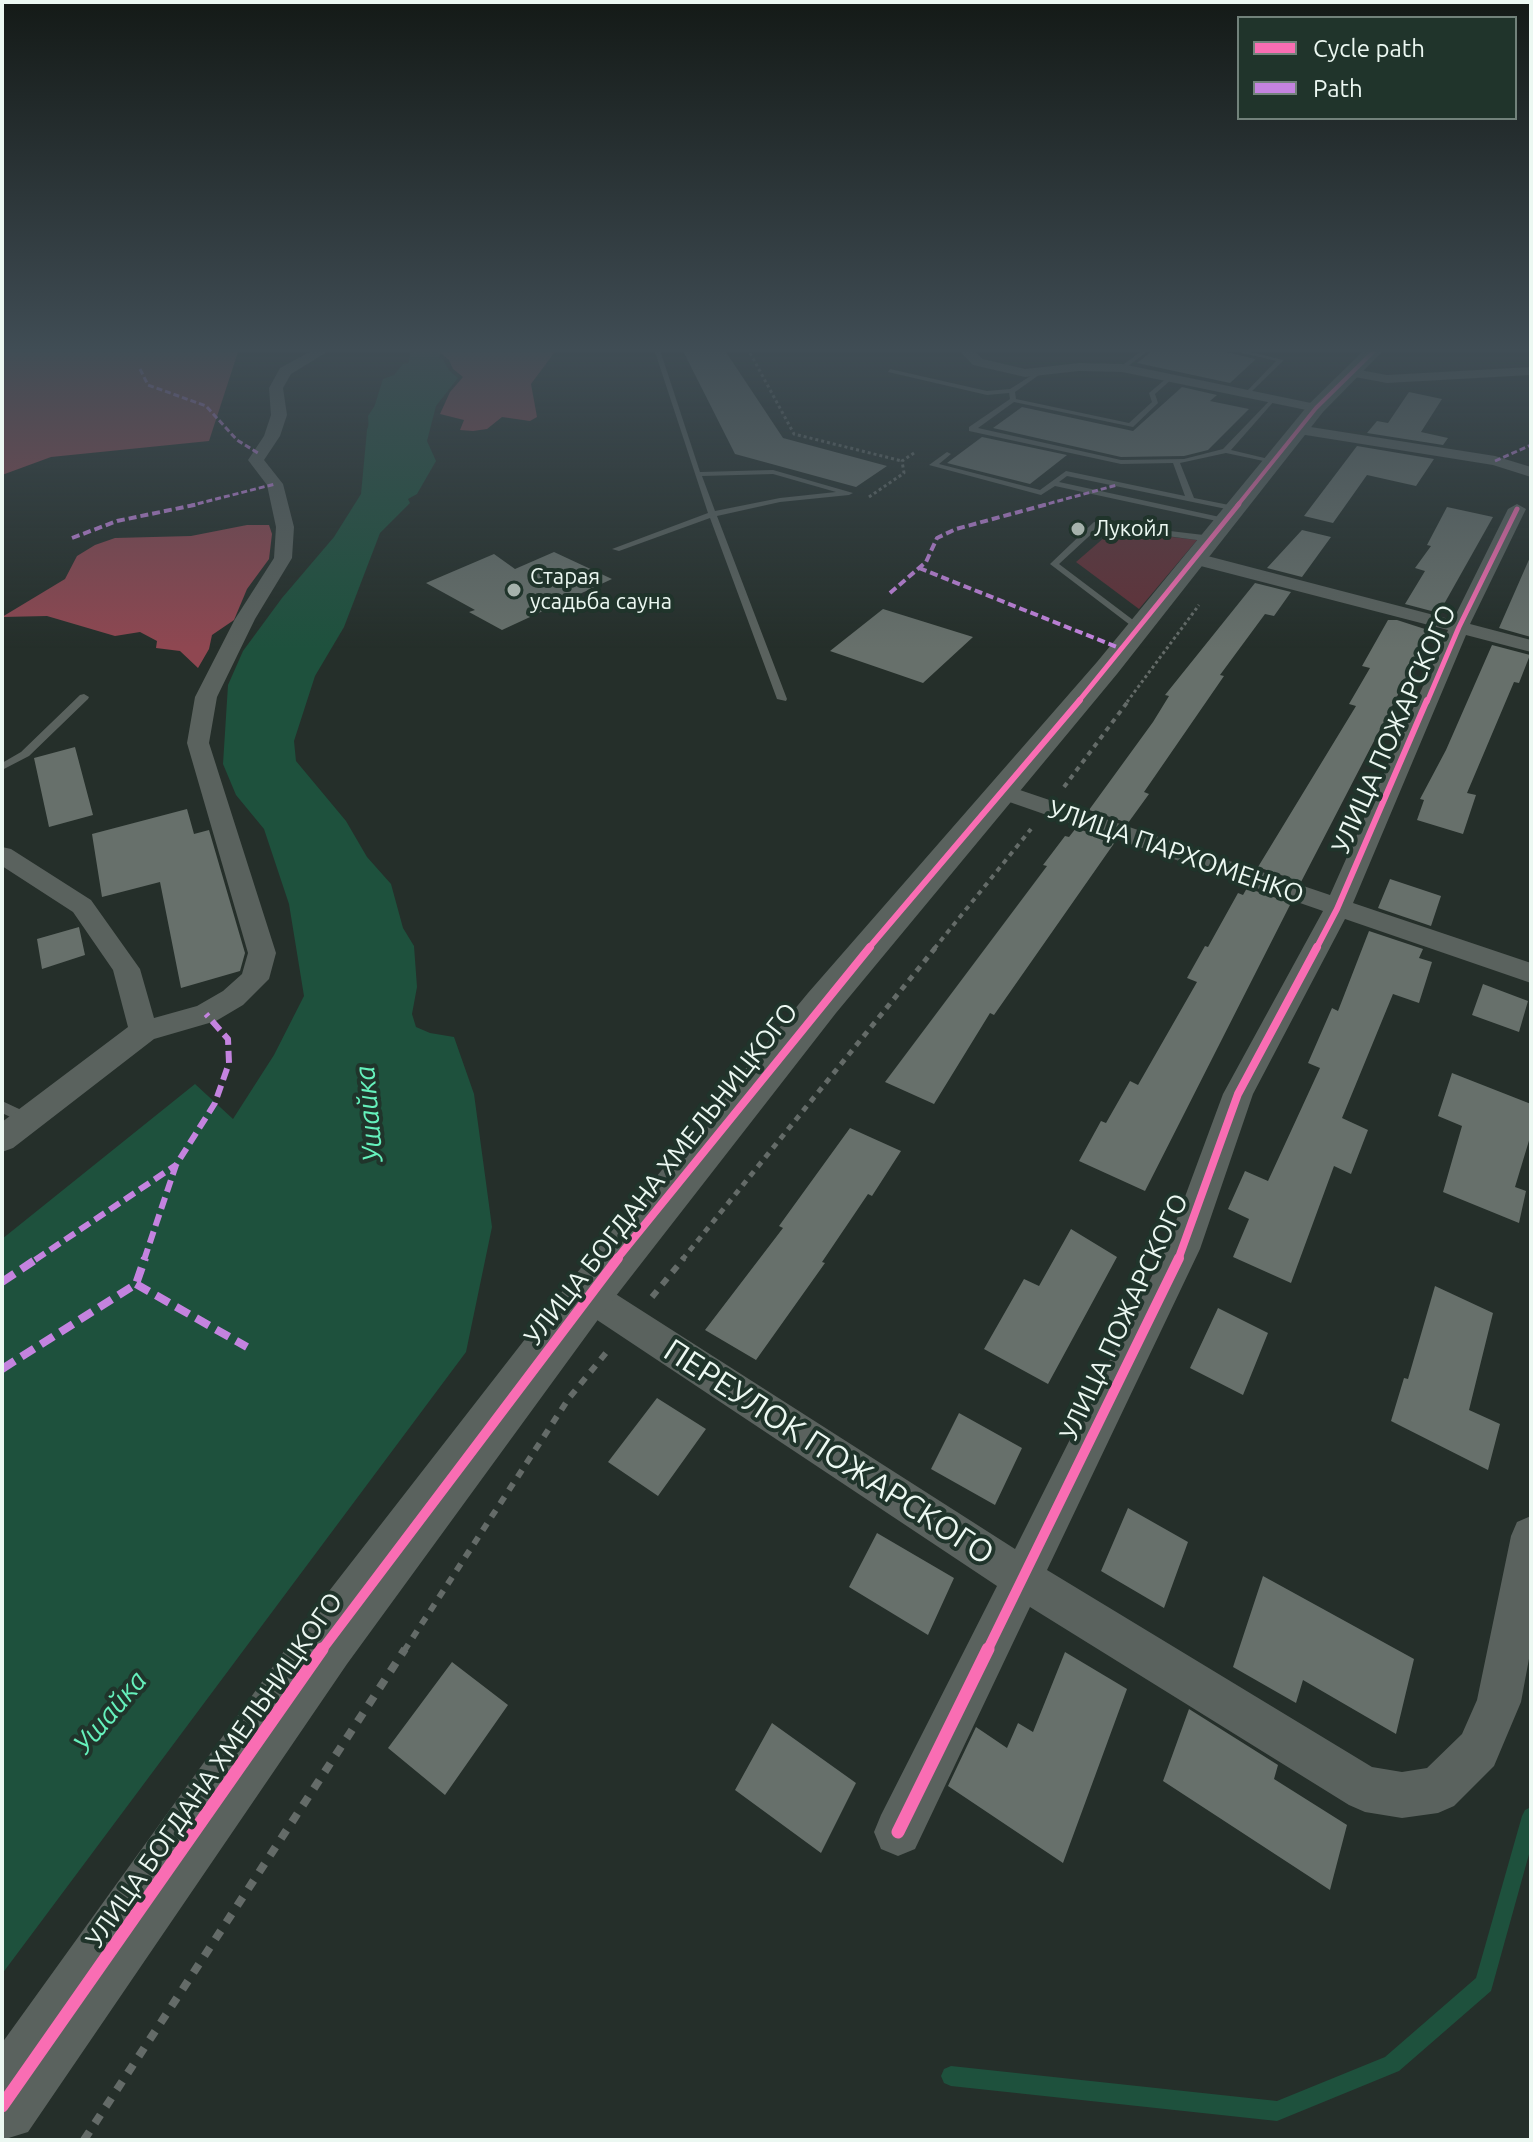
<!DOCTYPE html>
<meta charset="utf-8">
<style>
body{margin:0}
#map{position:relative;width:1533px;height:2142px;overflow:hidden;background:#252f2a;font-family:Ubuntu,sans-serif}
canvas{display:block}
.frame{position:absolute;inset:0;border:4px solid #ecf8f2;pointer-events:none}
.legend{position:absolute;left:1237px;top:16px;width:280px;height:104px;box-sizing:border-box;background:#20342b;border:2px solid #72827b;margin:0;padding:10px 14px;list-style:none;font-size:24px;color:#ecf8f2}
.legend li{display:flex;align-items:center;gap:16px;height:40px}
.legend b{width:40px;border:2px solid #72827b}
</style>
<div id="map">
<canvas width="1533" height="2142"></canvas>
<div class="frame"></div>
<ul class="legend">
<li><b style="height:10px;background:#f96db3"></b>Cycle path</li>
<li><b style="height:10px;background:#c483df"></b>Path</li>
</ul>
</div>
<script>
const context = document.querySelector('canvas').getContext('2d');
context.lineJoin = 'round';
function fillPath(path, color) { context.fillStyle = color; context.fill(path, 'evenodd'); }
const poly = rows => new Path2D(rows.map(r => 'M' + r).join(''));
function trace(path, color, width, dash) { context.strokeStyle = color; context.lineWidth = width; context.lineCap = dash ? 'butt' : 'round'; context.setLineDash(dash || []); context.stroke(path); }
function drawText(font, color, halo, rows, align = 'center') {
  context.font = font + ' Ubuntu,sans-serif'; context.lineWidth = 8; context.setLineDash([]); context.textBaseline = 'middle'; context.strokeStyle = halo; context.fillStyle = color; for (const [text, x, y, turn = 0] of rows) {
    context.save(); context.translate(x, y); context.rotate((+turn || 0) * Math.PI / 180); context.textAlign = isNaN(turn) ? turn : align; if (halo) context.strokeText(text, 0, 0); context.fillText(text, 0, 0); context.restore();
  }
}
fillPath(poly([
 [1113,530,1197,540,1139,609,1076,562]
]), '#633138');
fillPath(poly([
 [2,349,239,349,209,441,51,457,2,475],
 [557,349,531,384,537,417,530,421,502,417,487,429,473,431,460,430,464,420,440,414,450,392,463,377,453,369,449,360,435,349],
 [247,525,269,525,272,534,269,559,247,589,234,620,212,635,209,649,198,668,180,651,156,648,157,641,140,632,115,636,47,616,2,617,65,579,77,556,95,545,115,538,191,536]
]), '#8f4751');
fillPath(poly([
 [442,358,449,370,458,378,436,406,427,441,436,461,417,494,408,499,410,503,380,533,344,627,315,676,294,741,296,761,346,821,367,857,391,884,403,928,414,946,417,987,412,1014,416,1027,430,1033,454,1037,474,1094,492,1227,466,1352,2,1974,2,1239,195,1084,233,1119,274,1055,304,996,289,904,264,829,236,795,223,764,228,685,243,651,282,598,334,537,361,494,367,430,383,379,394,375,403,364]
]), '#1e513d');
fillPath(poly([
 [1531,1807,1531,1847,1491,1991,1399,2071,1277,2121,951,2086,944,2083,941,2076,944,2069,951,2066,1277,2101,1385,2057,1476,1978,1522,1816,1525,1810,1531,1807]
]), '#1e513d');
fillPath(poly([
 [411,349,441,349,436,381,404,412,403,434,398,441,386,444,374,441,369,434,368,416,379,399,405,378,411,349]
]), '#1e513d');
fillPath(poly([
 [682,349,724,349,783,438,887,466,856,487,735,454],
 [1154,349,1213,349,1256,359,1230,383,1137,363],
 [1182,387,1217,395,1210,401,1249,409,1208,450,1184,456,1121,457,993,428,1022,407,1133,431],
 [1409,392,1442,399,1421,432,1448,438,1443,445,1367,433,1377,421,1388,423],
 [982,437,1067,455,1030,484,947,463],
 [1357,446,1434,459,1416,486,1367,475,1333,523,1304,516],
 [1447,507,1493,517,1439,613,1405,604,1425,571,1415,568,1431,546,1427,545],
 [1302,530,1331,537,1302,577,1267,568],
 [554,552,612,579,502,630,469,612,475,610,426,583,494,554,515,569],
 [1531,555,1531,637,1499,628],
 [1255,583,1291,592,1274,616,1265,614,1220,675,1224,676,1144,792,1149,794,1128,823,1089,810,1153,722,1169,696,1165,695],
 [883,609,973,637,923,683,830,651],
 [1388,620,1397,620,1431,631,1301,882,1258,867,1356,706,1349,704,1370,668,1362,666],
 [1492,645,1530,655,1519,683,1514,682,1467,793,1476,795,1463,834,1417,820,1424,800,1420,799,1446,750],
 [75,747,93,815,49,827,34,758],
 [187,809,194,834,209,830,245,953,240,971,181,988,160,882,102,897,92,834],
 [1076,828,1115,842,994,1015,990,1013,934,1104,885,1082,1047,866,1043,865,1065,836,1069,837],
 [1390,879,1441,896,1431,926,1378,908],
 [1247,888,1291,903,1145,1191,1079,1161,1101,1121,1106,1123,1130,1081,1138,1085,1197,982,1187,978,1205,946,1208,947,1238,893,1243,895],
 [79,927,85,955,42,969,37,939],
 [1369,931,1423,949,1419,958,1432,962,1419,1003,1393,994,1342,1118,1368,1130,1351,1174,1334,1166,1291,1283,1233,1257,1249,1219,1228,1209,1245,1171,1268,1181,1320,1068,1308,1063,1332,1008,1338,1011],
 [1483,984,1528,1001,1519,1032,1472,1015],
 [1452,1073,1531,1104,1531,1134,1515,1187,1526,1191,1519,1223,1443,1192,1462,1126,1438,1116],
 [850,1128,901,1151,872,1196,868,1194,822,1262,825,1263,756,1360,705,1330,783,1228,779,1226],
 [1071,1229,1117,1257,1048,1384,984,1349,1024,1279,1039,1286],
 [1435,1286,1493,1313,1469,1410,1500,1424,1488,1470,1391,1421,1404,1378,1408,1379],
 [1218,1308,1268,1333,1243,1395,1190,1368],
 [657,1398,706,1429,658,1496,608,1462],
 [959,1413,1022,1448,995,1505,931,1469],
 [1128,1508,1188,1542,1164,1608,1101,1571],
 [877,1533,954,1578,928,1635,849,1587],
 [1263,1576,1414,1659,1396,1734,1303,1680,1296,1703,1233,1667],
 [1065,1652,1127,1689,1063,1863,948,1786,976,1727,1007,1748,1018,1723,1033,1732],
 [452,1662,508,1705,445,1795,388,1748],
 [1189,1709,1278,1765,1274,1779,1347,1825,1330,1890,1163,1781],
 [772,1723,856,1783,821,1853,735,1790]
]), '#67706b');
trace(poly([
 [752,349,749,351,794,434,902,461],
 [869,497,904,473,902,461,914,453],
 [1127,702,1199,605]
]), '#646b68', 3, [3, 3]);
trace(poly([
 [1064,787,1129,700],
 [934,949,1031,829]
]), '#646b68', 4, [5, 5]);
trace(poly([
 [682,1260,936,947]
]), '#646b68', 5, [6, 6]);
trace(poly([
 [652,1297,684,1258],
 [404,1651,569,1398,610,1348]
]), '#646b68', 6, [8, 8]);
trace(poly([
 [84,2140,405,1649]
]), '#646b68', 8, [10, 10]);
fillPath(poly([
 [659,349,667,349,661,353,700,472,773,470,853,493,849,495,780,502,717,516,787,699,786,701,777,699,710,518,619,551,612,549,708,513,655,352,659,349],
 [773,474,836,492,780,498,715,511,702,476,773,474],
 [1144,349,1151,349,1124,369,1120,369,1120,367,1144,349],
 [1225,349,1238,349,1284,360,1247,396,1245,393,1276,361,1225,349],
 [890,369,987,391,1010,389,1037,372,1039,375,1015,392,1016,399,1129,423,1152,402,1149,393,1168,377,1172,377,1172,379,1155,394,1158,403,1133,427,1014,402,978,428,1121,460,1184,459,1223,449,1273,397,1275,400,1231,450,1277,461,1273,463,1226,453,1180,463,1194,498,1239,507,1240,509,1236,511,1067,476,1059,482,1229,519,1229,523,1226,523,1055,486,1041,495,929,465,947,452,951,454,939,464,1040,490,1066,471,1185,496,1173,463,1121,464,969,431,969,427,1010,399,1009,393,987,395,888,372,890,369],
 [1094,522,1212,536,1216,539,1212,542,1099,527,1059,564,1141,626,1141,630,1138,631,1050,564,1094,522],
 [84,694,89,697,88,699,29,756,2,770,2,763,21,752,80,695,84,694],
 [2,1101,32,1115,34,1119,32,1123,27,1125,2,1113,2,1101]
]), '#5a625e');
fillPath(poly([
 [315,349,332,349,291,374,283,388,287,415,280,436,264,460,283,484,294,527,292,558,255,619,217,697,209,743,276,953,269,979,243,1005,216,1021,154,1039,13,1148,2,1152,2,1122,128,1027,113,970,73,912,2,866,2,847,11,849,91,900,140,969,154,1018,197,1006,223,991,242,974,248,953,187,743,195,697,235,619,274,558,276,527,267,485,248,460,264,436,271,415,269,388,280,368,315,349],
 [957,349,972,349,983,359,1025,369,1079,363,1122,364,1316,404,1323,408,1316,412,1122,372,1079,371,1025,377,973,365,957,349],
 [1531,367,1531,375,1387,383,1344,375,1342,372,1349,368,1387,375,1531,367],
 [1298,425,1495,456,1531,467,1531,477,1493,465,1293,433,1293,427,1298,425],
 [1517,504,1526,509,1470,624,1531,640,1531,652,1466,635,1353,903,1531,963,1531,983,1345,919,1253,1094,1200,1249,1047,1570,1372,1767,1402,1772,1427,1768,1462,1734,1477,1700,1511,1536,1517,1522,1531,1516,1531,1648,1521,1702,1494,1766,1454,1806,1438,1813,1402,1818,1365,1812,1349,1805,1030,1607,915,1849,898,1856,881,1849,874,1832,881,1815,997,1586,576,1306,570,1295,576,1284,588,1280,600,1284,1015,1549,1166,1248,1223,1094,1323,911,995,797,991,792,995,787,1011,787,1330,895,1448,630,1189,563,1187,559,1196,553,1453,620,1508,509,1517,504]
]), '#5a625e');
fillPath(poly([
 [1365,349,1385,349,1323,412,1117,674,836,1013,605,1310,347,1664,28,2132,2,2140,2,2043,305,1622,571,1280,808,993,1097,662,1309,404,1365,349]
]), '#5a625e');
trace(poly([
 [140,369,148,385,206,406,237,440,258,453],
 [1495,461,1531,445],
 [189,506,275,484],
 [1040,506,1117,485]
]), '#c483df', 3, [6, 3]);
trace(poly([
 [72,538,117,521,199,504],
 [919,568,1122,649],
 [890,593,926,562,937,538,956,529,1048,504]
]), '#c483df', 4, [8, 4]);
trace(poly([
 [35,1260,176,1165],
 [144,1260,176,1165,215,1103,229,1063,228,1039,206,1014]
]), '#c483df', 6, [12, 6]);
trace(poly([
 [2,1282,38,1258],
 [136,1284,247,1347],
 [2,1369,136,1284,145,1258]
]), '#c483df', 8, [15, 8]);
trace(poly([
 [1237,506,1316,408,1376,349]
]), '#f96db3', 4);
trace(poly([
 [1078,702,1239,504],
 [1427,702,1459,627,1517,509]
]), '#f96db3', 5);
trace(poly([
 [868,949,1080,700],
 [1316,949,1337,909,1427,700]
]), '#f96db3', 6);
trace(poly([
 [616,1260,870,947],
 [1178,1260,1238,1094,1317,947]
]), '#f96db3', 8);
trace(poly([
 [321,1651,618,1258],
 [987,1651,1179,1258]
]), '#f96db3', 10);
trace(poly([
 [898,1832,988,1649],
 [2,2106,322,1649]
]), '#f96db3', 13);
const sky = context.createLinearGradient(0, 0, 0, 649);
sky.addColorStop(0, '#141a17');
sky.addColorStop(0.54, '#404d55');
sky.addColorStop(1, '#404d5500');
context.fillStyle = sky;
context.fillRect(0, 0, 1533, 649);
for (const [x, y, r, color] of [
 [1078,529,8,"#a6b2ac"],
 [514,590,8,"#a6b2ac"]
]) { const dot = new Path2D(); dot.arc(x, y, r, 0, 2 * Math.PI); context.fillStyle = color; context.fill(dot); trace(dot, '#20342b', 3); }
drawText('22px', '#ecf8f2', '#20342b', [
 ["Лукойл",1094,529],
 ["Старая",530,577],
 ["усадьба сауна",530,602]
], 'left');
drawText('26px', '#ecf8f2', '#20342b', [
 ["УЛИЦА ПОЖАРСКОГО",1394,729,-66],
 ["УЛИЦА ПАРХОМЕНКО",1176,852,19],
 ["УЛИЦА БОГДАНА ХМЕЛЬНИЦКОГО",661,1174,-52],
 ["УЛИЦА ПОЖАРСКОГО",1124,1317,-65],
 ["УЛИЦА БОГДАНА ХМЕЛЬНИЦКОГО",214,1770,-55]
]);
drawText('italic 28px', '#65f1bc', '#20342b', [
 ["Ушайка",369,1114,-95],
 ["Ушайка",110,1712,-50]
]);
drawText('32px', '#ecf8f2', '#20342b', [
 ["ПЕРЕУЛОК ПОЖАРСКОГО",829,1452,33]
]);
</script>
